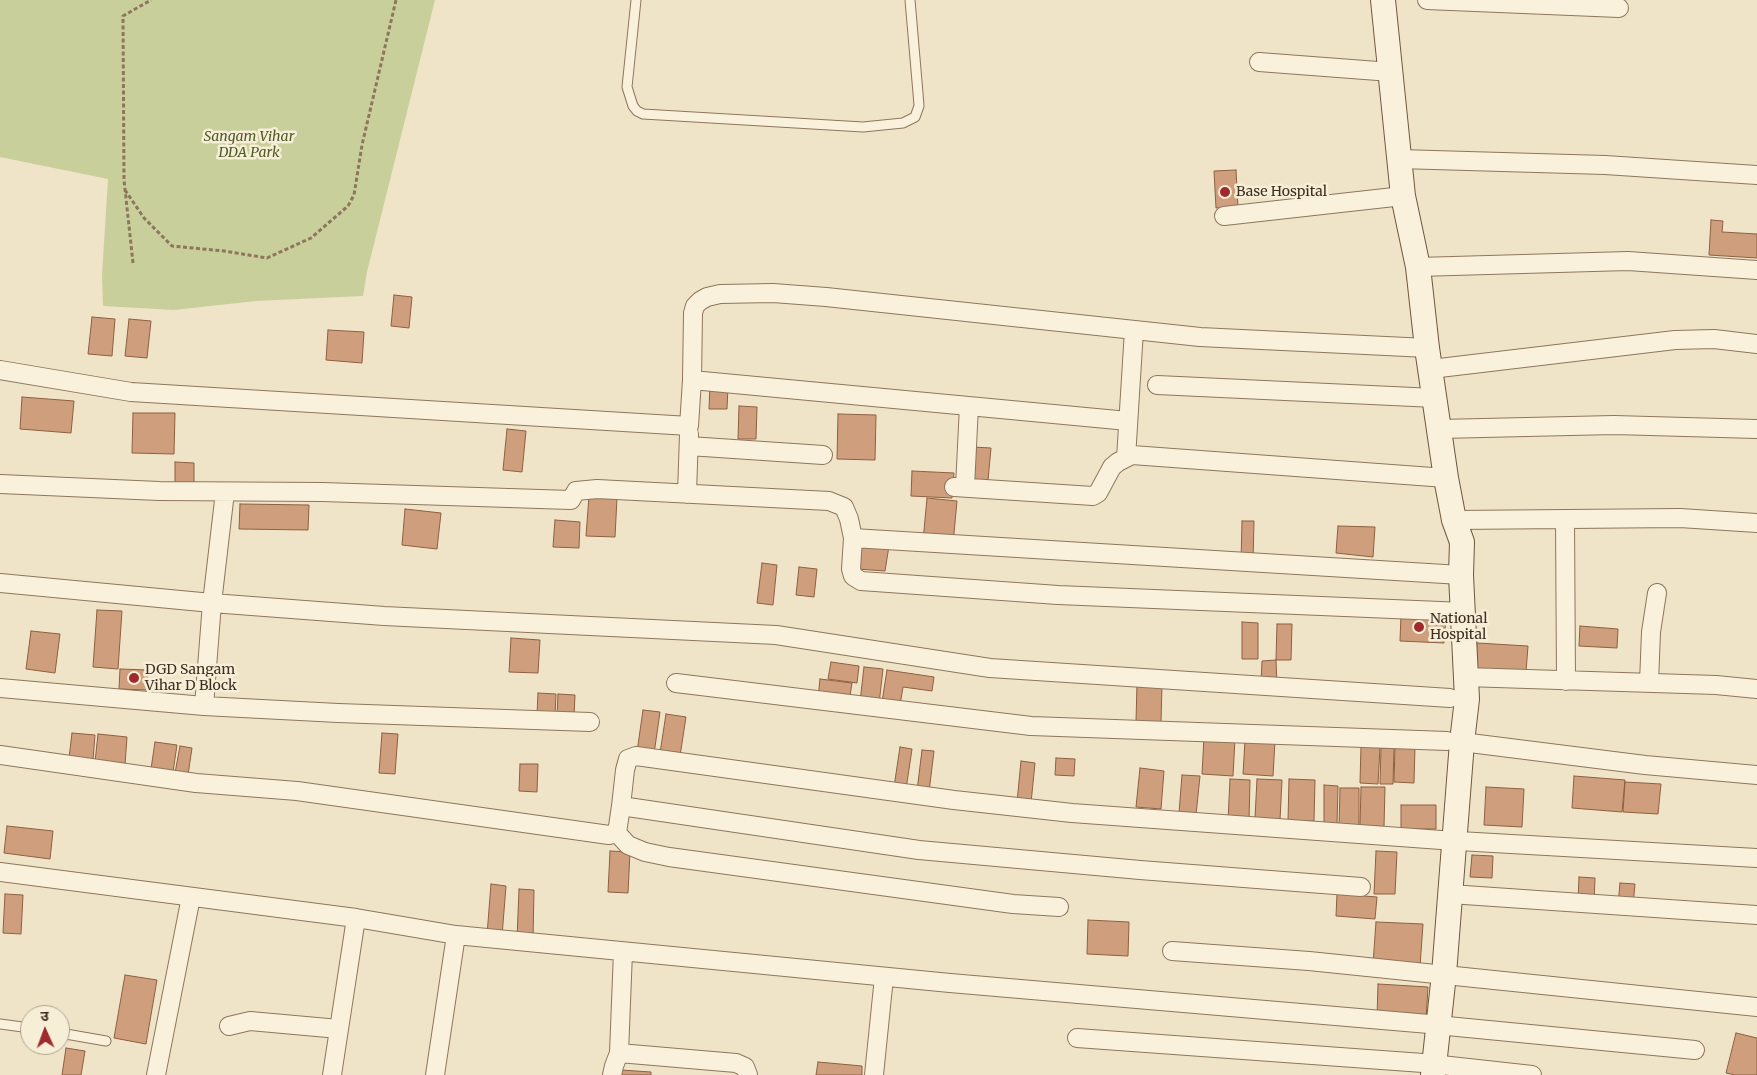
<!DOCTYPE html>
<meta charset="utf-8">
<style>
body{margin:0}
#map{position:relative;width:1757px;height:1075px;overflow:hidden;background:#f0e4c8;font-family:Merriweather,"Noto Sans Devanagari",serif}
canvas{display:block}
.north{position:absolute;left:20px;top:1005px;width:50px;height:50px;box-sizing:border-box;background:#f7eed8;border:1px solid #ada18e;border-radius:50%;rotate:358deg;font-size:14px;font-weight:700;line-height:20px;text-align:center;color:#3d2e20}
.north::after{content:'';display:block;margin:auto;width:18px;height:22px;background:#9e2a2b;clip-path:polygon(50% 0,100% 100%,50% 72%,0 100%)}
</style>
<div id="map">
<canvas width="1757" height="1075"></canvas>
<div class="north">उ</div>
</div>
<script>
const context = document.querySelector('canvas').getContext('2d');
context.lineJoin = 'round';
function fillPath(path, color) { context.fillStyle = color; context.fill(path, 'evenodd'); }
const poly = rows => new Path2D(rows.map(r => 'M' + r).join(''));
function trace(path, color, width, dash) { context.strokeStyle = color; context.lineWidth = width; context.lineCap = dash ? 'butt' : 'round'; context.setLineDash(dash || []); context.stroke(path); }
function drawText(font, color, halo, rows, align = 'center') {
  context.font = font + ' Merriweather,serif'; context.lineWidth = 5; context.setLineDash([]); context.textBaseline = 'middle'; context.strokeStyle = halo; context.fillStyle = color; for (const [text, x, y, turn = 0] of rows) {
    context.save(); context.translate(x, y); context.rotate((+turn || 0) * Math.PI / 180); context.textAlign = isNaN(turn) ? turn : align; if (halo) context.strokeText(text, 0, 0); context.fillText(text, 0, 0); context.restore();
  }
}
fillPath(poly([
 [0,0,435,0,367,272,363,296,256,301,174,310,103,306,102,275,108,179,0,157]
]), '#c9cf9b');
const building = poly([
 [1236,170,1238,207,1216,208,1214,171,1236,170],
 [1711,220,1723,221,1722,232,1757,234,1757,258,1709,255,1711,220],
 [394,295,412,297,409,328,391,326,394,295],
 [92,317,115,319,112,356,88,354,92,317],
 [129,319,151,321,147,358,125,356,129,319],
 [328,330,364,332,362,363,326,360,328,330],
 [710,385,728,386,727,409,709,409,710,385],
 [22,397,74,401,71,433,20,429,22,397],
 [739,406,757,407,756,439,738,439,739,406],
 [133,413,175,413,174,454,132,453,133,413],
 [838,414,876,415,875,460,837,459,838,414],
 [507,429,526,431,522,472,503,470,507,429],
 [972,447,991,448,988,480,970,479,972,447],
 [175,462,194,463,194,486,175,486,175,462],
 [912,471,954,473,952,498,911,496,912,471],
 [589,496,617,498,615,537,586,536,589,496],
 [927,498,957,501,953,544,923,541,927,498],
 [240,504,309,505,308,530,239,529,240,504],
 [405,509,441,513,437,549,402,545,405,509],
 [555,520,580,522,579,548,553,547,555,520],
 [1242,521,1254,521,1253,562,1241,562,1242,521],
 [1338,526,1375,527,1373,557,1336,553,1338,526],
 [861,543,889,546,885,571,858,569,861,543],
 [762,563,777,565,773,605,757,603,762,563],
 [799,567,817,569,814,597,796,595,799,567],
 [97,610,122,611,118,669,93,667,97,610],
 [1401,615,1446,617,1444,643,1400,641,1401,615],
 [1242,622,1258,623,1258,659,1242,659,1242,622],
 [1277,624,1292,624,1291,660,1276,660,1277,624],
 [1580,626,1618,629,1617,648,1579,646,1580,626],
 [31,631,60,634,55,673,26,669,31,631],
 [511,638,540,640,538,673,509,672,511,638],
 [1477,643,1528,646,1526,672,1475,669,1477,643],
 [1276,660,1277,684,1261,683,1262,661,1276,660],
 [831,662,859,666,857,683,828,679,831,662],
 [864,667,883,669,879,704,860,702,864,667],
 [120,669,148,670,147,690,119,689,120,669],
 [887,670,934,677,932,691,903,687,900,705,882,702,887,670],
 [820,679,852,683,849,702,818,698,820,679],
 [1137,683,1162,684,1161,723,1136,722,1137,683],
 [538,693,556,694,555,715,537,714,538,693],
 [558,694,575,695,574,717,557,716,558,694],
 [643,710,660,712,654,754,637,752,643,710],
 [666,714,686,717,680,756,660,753,666,714],
 [72,733,95,735,93,760,69,758,72,733],
 [382,733,398,734,395,774,379,773,382,733],
 [98,734,127,737,125,765,95,762,98,734],
 [1204,737,1235,739,1233,776,1202,774,1204,737],
 [1245,740,1275,741,1273,776,1243,774,1245,740],
 [155,742,177,745,173,772,151,769,155,742],
 [180,746,192,748,188,775,175,773,180,746],
 [1361,746,1380,746,1378,784,1360,783,1361,746],
 [1395,746,1415,747,1414,783,1394,782,1395,746],
 [900,747,912,749,906,789,894,787,900,747],
 [1381,748,1394,748,1393,784,1380,784,1381,748],
 [922,750,934,751,929,792,917,791,922,750],
 [1056,758,1075,759,1074,776,1055,775,1056,758],
 [1021,761,1035,763,1031,803,1017,802,1021,761],
 [520,764,538,764,537,792,519,791,520,764],
 [1140,768,1164,771,1161,809,1136,807,1140,768],
 [1182,775,1200,776,1196,815,1179,813,1182,775],
 [1574,776,1625,780,1622,812,1572,808,1574,776],
 [1230,779,1250,780,1249,821,1228,820,1230,779],
 [1257,779,1282,780,1280,820,1255,818,1257,779],
 [1289,779,1315,780,1314,821,1288,821,1289,779],
 [1625,782,1661,784,1658,814,1623,812,1625,782],
 [1324,785,1338,786,1337,825,1324,825,1324,785],
 [1361,787,1385,787,1384,827,1360,826,1361,787],
 [1486,787,1524,789,1522,827,1484,825,1486,787],
 [1340,788,1359,788,1359,827,1339,827,1340,788],
 [1401,805,1436,805,1436,829,1401,829,1401,805],
 [7,826,53,831,50,859,4,853,7,826],
 [610,851,630,852,628,893,608,892,610,851],
 [1376,851,1397,852,1395,894,1374,894,1376,851],
 [1472,855,1493,856,1492,878,1470,877,1472,855],
 [1579,877,1595,878,1594,902,1578,901,1579,877],
 [1620,883,1635,884,1633,906,1618,905,1620,883],
 [491,884,506,886,502,936,487,935,491,884],
 [519,889,534,890,533,939,517,939,519,889],
 [5,894,23,895,21,934,3,933,5,894],
 [1337,894,1377,897,1375,919,1336,916,1337,894],
 [1088,920,1129,922,1128,956,1087,954,1088,920],
 [1376,922,1423,924,1420,967,1373,964,1376,922],
 [125,975,157,980,146,1044,114,1038,125,975],
 [1378,984,1428,987,1426,1020,1377,1018,1378,984],
 [1736,1033,1757,1038,1757,1075,1735,1075,1726,1073,1736,1033],
 [66,1048,85,1051,81,1075,62,1075,66,1048],
 [818,1062,862,1066,862,1075,816,1075,818,1062],
 [621,1070,651,1072,651,1075,620,1075,621,1070]
]);
fillPath(building, '#cf9f7d');
trace(building, '#8d5f41', 1);
const lane = poly([
 [636,0,627,87,633,106,637,111,643,114,863,127,903,123,915,117,919,106,918,93,910,0],
 [0,1024,30,1028],
 [60,1033,106,1041]
]);
const street = poly([
 [1427,0,1619,8],
 [1259,62,1391,72],
 [1399,159,1605,165,1757,175],
 [1224,216,1403,196],
 [1418,267,1628,261,1757,270],
 [1431,369,1675,340,1714,339,1757,344],
 [0,370,131,392,689,426,692,380,693,313,695,306,700,301,707,297,720,294,773,293,826,297,1200,337,1427,348],
 [692,380,1128,421],
 [1157,385,1435,398],
 [1439,429,1614,425,1757,429],
 [689,446,823,455],
 [1126,458,1134,330],
 [0,484,159,491,322,492,571,500,576,491,597,489,829,501,844,507,849,519,853,538,851,569,853,576,861,581,1058,595,1464,612],
 [954,487,1093,496,1098,493,1112,467,1118,462,1132,455,1446,478],
 [965,487,969,406],
 [687,494,689,434],
 [1565,519,1566,681],
 [1454,520,1680,518,1757,523],
 [853,538,1461,575],
 [0,583,212,603,384,616,776,635,990,668,1450,698],
 [1465,677,1716,685,1757,689],
 [676,683,1031,726,1447,741],
 [1649,683,1651,632,1657,593],
 [0,688,204,706,338,713,590,722],
 [204,706,212,603,225,492],
 [1462,742,1645,765,1757,775],
 [0,755,196,783,297,791,609,835,617,833,621,806,919,850,1140,870,1361,887],
 [621,806,625,770,628,759,636,756,954,800,1072,813,1441,840,1757,858],
 [617,833,628,845,645,852,669,857,1013,904,1059,907],
 [0,872,356,918,456,935,950,983,1429,1024],
 [1450,894,1757,915],
 [1172,951,1309,961,1757,1007],
 [1437,1025,1695,1050],
 [229,1026,250,1021,339,1029],
 [1077,1038,1423,1063,1532,1075],
 [619,1053,623,952],
 [156,1075,191,897],
 [332,1075,356,918],
 [435,1075,456,935],
 [612,1075,614,1066,619,1053,736,1063,745,1067,748,1075],
 [874,1075,884,977]
]);
const secondary = poly([
 [1383,0,1403,196,1418,267,1427,348,1446,478,1454,520,1462,542,1461,575,1467,699,1462,742,1444,974,1433,1075]
]);
trace(lane, '#8d765c', 11);
trace(street, '#8d765c', 20);
trace(secondary, '#6f573f', 26);
trace(poly([
 [125,190,144,218,172,246,224,251,267,258,311,238,348,206,354,195,362,145,396,0],
 [133,263,124,180,123,16,151,0]
]), '#8d765c', 3, [4, 2.5]);
trace(lane, '#faf1dc', 9);
trace(street, '#faf1dc', 18);
trace(secondary, '#faf1dc', 24);
for (const [x, y, r, color] of [
 [1225,192,6,"#9e2a2b"],
 [1419,627,6,"#9e2a2b"],
 [134,678,6,"#9e2a2b"]
]) { const dot = new Path2D(); dot.arc(x, y, r, 0, 2 * Math.PI); context.fillStyle = color; context.fill(dot); trace(dot, '#f7eed8', 2); }
drawText('italic 14px', '#4d5a26', '#f7eed8', [
 ["Sangam Vihar",249,137],
 ["DDA Park",249,153]
]);
drawText('14px', '#3d2e20', '#f7eed8', [
 ["Base Hospital",1236,192],
 ["National",1430,619],
 ["Hospital",1430,635],
 ["DGD Sangam",145,670],
 ["Vihar D Block",145,686]
], 'left');
</script>
